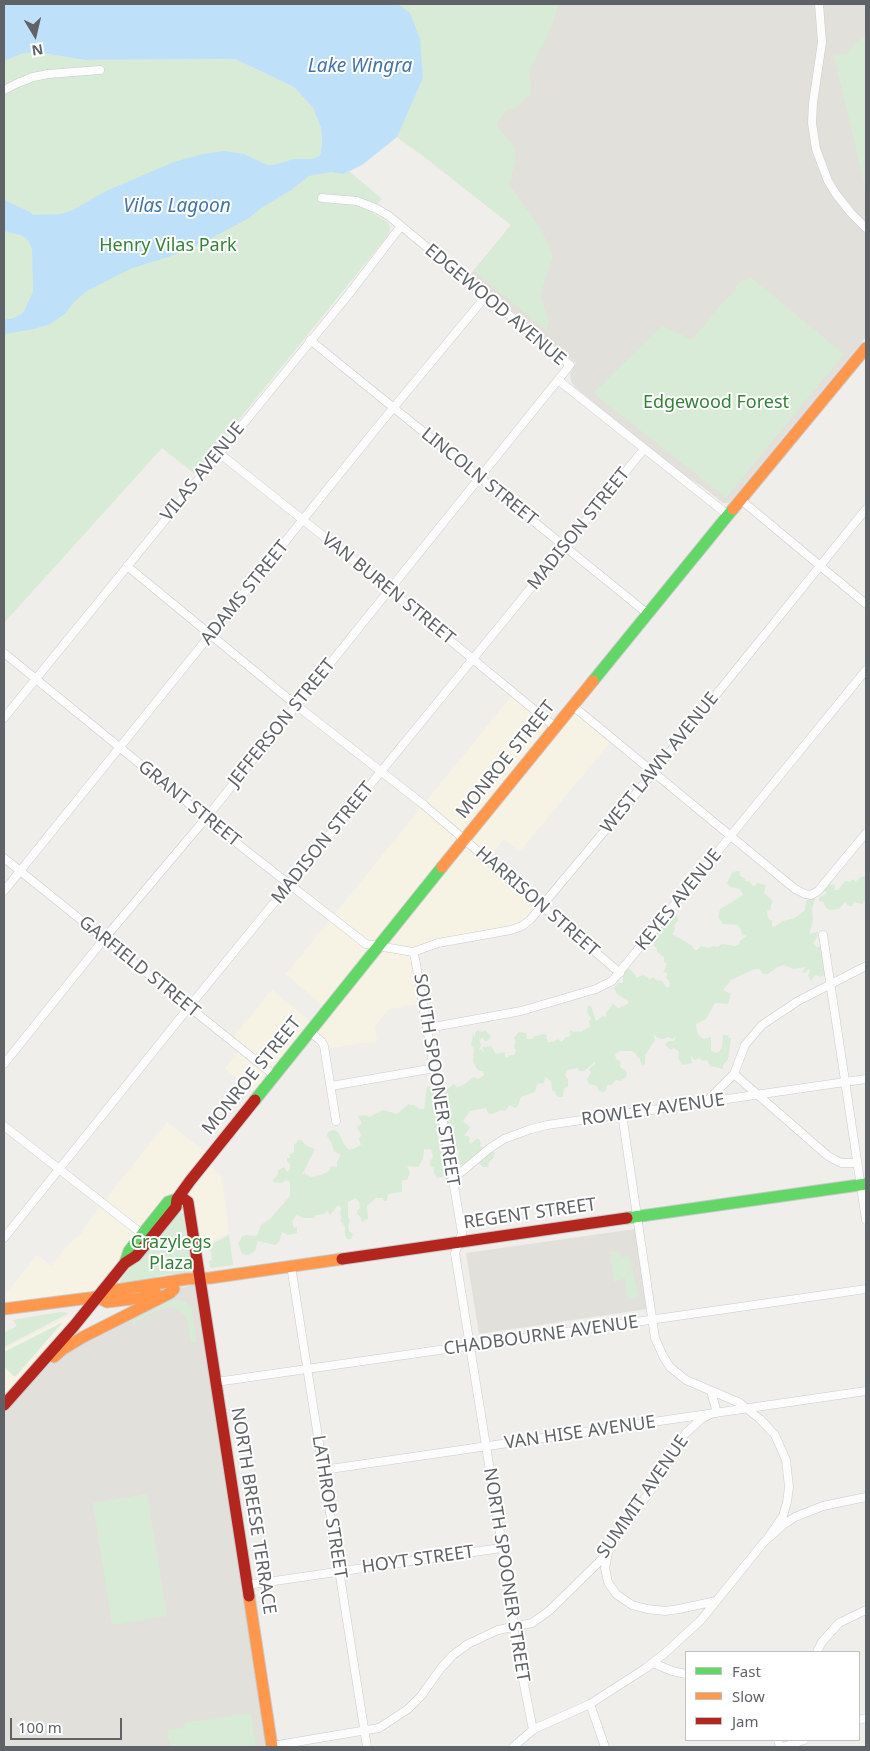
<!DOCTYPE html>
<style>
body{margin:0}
#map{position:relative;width:870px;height:1751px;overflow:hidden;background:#efeeea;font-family:"Noto Sans",sans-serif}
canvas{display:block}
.frame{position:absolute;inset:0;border:5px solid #5f6368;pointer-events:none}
.legend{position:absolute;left:685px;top:1651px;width:175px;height:90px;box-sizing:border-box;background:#fff;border:1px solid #bfc1c3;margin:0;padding:6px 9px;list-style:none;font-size:15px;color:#5f6368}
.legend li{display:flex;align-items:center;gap:10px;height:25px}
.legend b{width:25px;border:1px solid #bfc1c3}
.north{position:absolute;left:10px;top:10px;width:50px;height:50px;-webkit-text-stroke:4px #fff;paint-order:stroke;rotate:171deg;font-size:14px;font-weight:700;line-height:20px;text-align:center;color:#5f6368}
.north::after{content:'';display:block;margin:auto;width:18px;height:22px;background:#5f6368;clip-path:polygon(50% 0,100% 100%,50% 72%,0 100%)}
.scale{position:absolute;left:10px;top:1718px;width:112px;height:22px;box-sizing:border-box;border:2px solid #5f6368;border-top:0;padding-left:6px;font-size:15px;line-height:18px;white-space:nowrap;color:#5f6368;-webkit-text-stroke:4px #fff;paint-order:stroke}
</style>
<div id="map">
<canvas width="870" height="1751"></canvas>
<div class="frame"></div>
<ul class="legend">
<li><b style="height:6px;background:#63d668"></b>Fast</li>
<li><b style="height:6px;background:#ff974d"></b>Slow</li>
<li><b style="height:6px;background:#b3261e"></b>Jam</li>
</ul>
<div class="north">N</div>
<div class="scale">100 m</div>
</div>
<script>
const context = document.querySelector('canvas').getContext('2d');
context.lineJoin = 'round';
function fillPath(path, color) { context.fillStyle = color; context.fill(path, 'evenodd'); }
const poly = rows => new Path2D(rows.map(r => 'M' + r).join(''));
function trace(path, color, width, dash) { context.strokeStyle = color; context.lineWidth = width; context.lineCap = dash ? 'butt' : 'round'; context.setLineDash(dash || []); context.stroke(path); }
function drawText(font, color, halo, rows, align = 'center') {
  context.font = font + ' "Noto Sans",sans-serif'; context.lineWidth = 4; context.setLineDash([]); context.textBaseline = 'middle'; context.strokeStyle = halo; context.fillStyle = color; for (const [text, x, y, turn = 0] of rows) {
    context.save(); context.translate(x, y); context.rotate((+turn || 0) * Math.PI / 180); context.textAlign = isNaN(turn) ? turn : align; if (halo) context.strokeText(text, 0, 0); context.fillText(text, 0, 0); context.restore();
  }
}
fillPath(poly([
 [514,693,555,727,573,706,613,739,520,851,504,839,488,860,542,906,525,924,413,952,424,1003,389,1009,375,1026,377,1041,325,1049,309,1033,259,1095,225,1069,240,1049,230,1041,272,990,315,1025,327,1010,286,974],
 [167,1122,210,1156,206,1162,222,1177,229,1233,196,1249,194,1238,180,1196,97,1297,8,1309,6,1293,37,1255,51,1266,69,1244,80,1235,89,1221],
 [69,1316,82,1316,4,1405,4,1349]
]), '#f7f3e4');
fillPath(poly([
 [398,4,866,4,866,337,729,503,723,503,703,487,682,474,576,388,571,382,570,374,576,363,469,276,511,225,426,158,397,137,423,78,410,13],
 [635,1229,647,1309,479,1334,466,1253],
 [200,1280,272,1747,4,1747,4,1405,24,1382,43,1370,57,1354,174,1289,189,1286]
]), '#e2e0da');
fillPath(poly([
 [398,4,559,4,548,35,529,72,531,94,515,109,509,108,496,124,500,130,514,146,516,160,509,184,542,231,553,256,540,295,549,321,546,331,474,271,511,225,426,158,397,137,423,78,410,13],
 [866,35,866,51,864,53,866,52,866,191,834,56,847,54,855,44],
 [35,52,85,60,235,59,294,87,313,108,321,128,322,142,320,155,322,173,331,172,343,174,349,171,382,199,370,211,388,222,390,229,389,234,195,474,162,448,4,623,4,61,21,54],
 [752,278,844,354,726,498,593,393,662,326,692,340,729,295,731,296,740,281],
 [733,871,735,873,736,871,740,871,740,876,746,879,745,881,750,882,753,886,755,886,758,882,760,884,766,885,764,893,773,901,771,905,771,909,767,911,768,918,772,921,772,926,774,927,783,921,795,918,805,910,806,901,810,897,815,898,812,909,813,921,809,934,818,932,817,938,813,943,816,947,820,947,822,949,827,974,820,977,817,975,814,976,811,981,808,975,810,973,809,972,810,970,808,969,805,973,802,972,806,967,794,969,783,965,776,968,768,974,763,974,760,969,754,969,731,980,723,990,731,994,728,1004,715,1003,706,1019,696,1024,697,1033,703,1039,711,1037,711,1050,715,1053,719,1052,722,1047,723,1035,729,1035,728,1038,731,1038,728,1060,723,1065,723,1069,710,1066,707,1060,702,1061,700,1058,694,1060,692,1056,691,1058,692,1063,682,1065,678,1058,679,1052,674,1048,670,1050,665,1044,669,1041,674,1041,676,1037,672,1039,669,1037,663,1039,657,1038,653,1033,655,1040,645,1055,645,1064,642,1065,640,1061,640,1058,638,1058,636,1054,632,1051,620,1051,615,1054,616,1059,621,1062,620,1067,626,1071,627,1076,621,1081,616,1080,611,1085,607,1085,606,1090,604,1092,599,1091,597,1086,589,1084,587,1079,591,1073,589,1069,595,1064,595,1062,584,1071,579,1071,578,1068,567,1070,565,1076,568,1079,568,1087,564,1089,563,1097,559,1097,556,1095,555,1092,552,1090,551,1081,545,1077,544,1083,537,1084,535,1092,521,1097,518,1106,515,1108,510,1105,505,1111,502,1110,492,1114,488,1113,486,1108,470,1111,463,1121,470,1127,464,1136,468,1136,470,1138,469,1142,471,1144,476,1139,479,1139,481,1144,480,1146,495,1153,494,1157,489,1162,488,1167,483,1167,478,1162,460,1165,458,1155,460,1150,456,1150,455,1144,451,1145,449,1139,452,1137,449,1134,455,1128,452,1124,436,1129,440,1142,439,1145,444,1155,447,1155,451,1181,445,1180,444,1177,437,1178,434,1173,434,1168,430,1166,430,1161,433,1157,431,1149,424,1149,423,1159,418,1167,407,1166,410,1172,407,1180,402,1180,402,1192,388,1194,387,1201,384,1201,383,1198,376,1198,367,1206,368,1219,362,1222,360,1216,357,1214,357,1211,360,1208,359,1202,356,1198,348,1202,348,1217,350,1221,348,1226,349,1231,353,1234,351,1239,347,1239,345,1236,345,1227,340,1220,342,1218,340,1214,341,1208,338,1205,330,1215,327,1211,324,1214,316,1215,314,1218,304,1218,296,1215,292,1222,294,1228,297,1227,297,1233,288,1235,282,1232,279,1242,275,1245,258,1241,255,1251,248,1255,242,1254,238,1243,241,1240,241,1237,246,1235,257,1236,261,1225,270,1219,290,1196,290,1182,286,1180,282,1183,274,1182,272,1181,278,1174,278,1170,284,1167,287,1172,290,1169,290,1164,287,1162,287,1158,291,1158,289,1155,294,1152,294,1144,297,1143,298,1140,301,1140,307,1146,315,1149,301,1177,304,1173,312,1177,321,1175,329,1171,331,1166,337,1167,337,1162,341,1155,334,1151,332,1144,327,1136,328,1132,334,1130,338,1132,344,1144,349,1150,355,1148,361,1145,359,1139,361,1135,357,1127,362,1123,358,1116,366,1115,369,1117,383,1110,397,1114,409,1104,410,1105,414,1105,419,1109,424,1109,427,1087,430,1086,433,1093,447,1089,454,1084,457,1087,463,1085,474,1077,478,1079,484,1075,483,1071,479,1071,477,1069,473,1062,474,1048,471,1045,473,1034,475,1037,475,1033,478,1030,482,1032,485,1030,491,1036,487,1041,484,1041,483,1037,479,1040,481,1045,479,1050,482,1050,485,1054,482,1047,491,1046,496,1054,505,1052,505,1057,508,1058,509,1055,514,1055,516,1052,514,1046,516,1041,514,1038,519,1032,526,1033,527,1039,532,1039,533,1037,543,1034,547,1035,546,1037,548,1042,554,1042,557,1039,562,1042,566,1037,569,1037,571,1034,569,1032,572,1030,573,1032,579,1031,580,1032,590,1027,589,1021,591,1019,587,1012,588,1006,591,1006,596,1021,603,1016,606,1017,606,1013,613,1004,618,1008,628,1004,629,1002,617,994,614,988,618,983,623,983,623,971,628,968,632,971,633,973,635,974,636,978,643,975,648,977,649,980,653,977,656,980,662,981,667,988,670,986,669,980,666,979,667,973,663,972,667,964,664,962,664,957,657,952,657,948,654,946,652,933,671,916,676,916,679,919,674,926,675,930,672,934,691,945,695,950,697,950,701,946,709,948,713,946,717,947,722,944,735,946,740,944,739,942,746,936,742,934,740,928,737,925,723,924,718,917,720,909,743,895,740,889,730,887,727,883],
 [866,876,866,901,864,901,862,904,854,902,852,906,848,906,845,902,839,909,830,910,826,908,823,902,819,901,819,898,827,893,823,890,826,884,835,885,834,890,838,890,845,881,850,882,853,879,855,882,861,877],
 [178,1212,183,1214,187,1241,191,1248,194,1268,192,1272,185,1274,171,1274,158,1276,146,1281,120,1284,120,1281,128,1270,148,1249],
 [229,1235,233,1265,210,1268,209,1261,212,1260,210,1248,206,1247],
 [610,1251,618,1252,621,1257,629,1256,639,1297,628,1299,625,1278,614,1282],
 [174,1299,185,1302,191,1306,197,1342,191,1342,188,1323,185,1315,173,1307,158,1310,135,1322,135,1325,133,1325,132,1321],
 [60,1312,69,1313,4,1347,4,1333,17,1326,13,1320],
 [63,1322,15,1377,4,1367,4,1352],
 [147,1494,167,1616,112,1625,93,1503],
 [251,1713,256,1747,170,1747,167,1730,185,1728,184,1723]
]), '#d8ebd6');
fillPath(poly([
 [4,4,398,4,410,13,420,39,423,78,397,137,362,165,343,174,331,172,309,176,291,190,261,208,249,218,210,239,171,256,130,269,87,291,74,302,65,314,50,324,34,329,4,334,4,320,14,318,23,313,33,292,33,283,32,249,29,242,26,238,20,235,4,231,4,200,30,212,33,215,61,214,73,210,106,191,174,162,203,154,224,151,244,154,267,165,274,165,294,159,312,159,320,156,322,142,321,128,313,108,294,87,235,59,85,60,35,52,21,54,4,61]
]), '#bfe0f9');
const street = poly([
 [819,4,822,42,813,103,812,123,816,149,828,181,836,194,851,213,866,228],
 [4,90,18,83,33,77,48,74,100,70],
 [310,340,648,614],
 [558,380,728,515],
 [219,453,347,555,555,727],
 [741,500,866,604],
 [127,566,296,705,424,805,620,973],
 [4,653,248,852,366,944,413,952,415,958,462,1233,455,1253,513,1614,515,1639,533,1730],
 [573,706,795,889,805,894,811,895,818,891,866,833],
 [4,718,349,294,401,226],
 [4,858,275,1076],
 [4,891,375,430,486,296],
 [823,935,866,1220],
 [413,952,438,943,511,930,522,926,530,920,648,779,866,509],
 [428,1028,521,1011,596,989,612,981,866,670],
 [310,1032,321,1041,324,1046,336,1121],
 [4,1064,104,939,206,818,570,365,389,216,377,209,357,201,322,198],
 [734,1074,828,1156,841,1163,857,1163],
 [331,1086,435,1068],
 [706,1102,734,1074,745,1045,762,1025,798,1001,866,966],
 [622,1114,655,1338,663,1356,670,1367,686,1380,740,1403,760,1419,775,1435,786,1460,789,1487,787,1502,783,1516,768,1538],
 [4,1126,146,1237],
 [452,1176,460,1173,490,1148,504,1139,531,1129,547,1125,866,1079],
 [4,1238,189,1007,644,449],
 [291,1266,367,1747],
 [216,1382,866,1289],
 [711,1391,717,1413],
 [323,1470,866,1391],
 [608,1553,605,1568,608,1582,616,1594,632,1605,647,1609,665,1611,679,1609,716,1601],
 [247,1585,501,1548],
 [817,1652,822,1642,839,1623,866,1610],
 [653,1663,672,1671,686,1674],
 [590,1704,605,1747],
 [859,1720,866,1718],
 [778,1740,780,1747],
 [272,1746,379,1728,408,1709,421,1696,441,1668,453,1655,468,1644,498,1630,532,1623,549,1611,608,1553,616,1537,651,1490,685,1434,701,1419,711,1414],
 [513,1747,534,1729,590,1704,646,1668,665,1653,701,1620,764,1542,783,1525,795,1517,823,1506,866,1497],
 [783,1747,804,1740]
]);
const fast = poly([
 [593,681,733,509],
 [255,1100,442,867],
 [627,1218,866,1184],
 [125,1263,129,1251,168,1202,177,1199]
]);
const slow = poly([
 [733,509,866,348],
 [442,867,593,681],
 [97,1297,107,1302,140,1298,156,1293],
 [4,1309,97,1297,116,1290,187,1279,210,1278,342,1259],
 [54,1357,63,1349,83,1337,170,1293,174,1289],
 [249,1596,272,1747]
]);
const jam = poly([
 [180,1196,188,1202,249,1596],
 [342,1259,627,1218],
 [4,1405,74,1326,125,1263,136,1256,155,1233,176,1207,177,1199,190,1181,255,1100]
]);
trace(street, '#cbcccc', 9);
trace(fast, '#cacacb', 13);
trace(slow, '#cacacb', 13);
trace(jam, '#cacacb', 13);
trace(street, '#fdfcfc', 8);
trace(fast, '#63d668', 11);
trace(slow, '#ff974d', 11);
trace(jam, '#b3261e', 11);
drawText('18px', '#348238', '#fff', [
 ["Henry Vilas Park",168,246],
 ["Edgewood Forest",716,403],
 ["Crazylegs",171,1243],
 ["Plaza",171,1264]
]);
drawText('18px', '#5f6368', '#fff', [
 ["EDGEWOOD AVENUE",495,305,40],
 ["VILAS AVENUE",203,472,-51],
 ["LINCOLN STREET",479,477,39],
 ["MADISON STREET",579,529,-51],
 ["VAN BUREN STREET",388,589,39],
 ["ADAMS STREET",245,593,-51],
 ["JEFFERSON STREET",282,723,-51],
 ["MONROE STREET",506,760,-51],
 ["WEST LAWN AVENUE",660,763,-51],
 ["GRANT STREET",189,804,39],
 ["MADISON STREET",323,843,-51],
 ["KEYES AVENUE",679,900,-51],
 ["HARRISON STREET",537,902,41],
 ["GARFIELD STREET",139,967,39],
 ["MONROE STREET",252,1076,-51],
 ["SOUTH SPOONER STREET",436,1080,81],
 ["ROWLEY AVENUE",653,1110,-8],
 ["REGENT STREET",530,1214,-8],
 ["CHADBOURNE AVENUE",541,1336,-8],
 ["VAN HISE AVENUE",580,1433,-8],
 ["SUMMIT AVENUE",643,1497,-55],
 ["LATHROP STREET",329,1507,81],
 ["NORTH BREESE TERRACE",253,1511,81],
 ["HOYT STREET",418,1560,-8],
 ["NORTH SPOONER STREET",506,1575,81]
]);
drawText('italic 19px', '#4174aa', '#fff', [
 ["Lake Wingra",360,67],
 ["Vilas Lagoon",177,207]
]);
</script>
